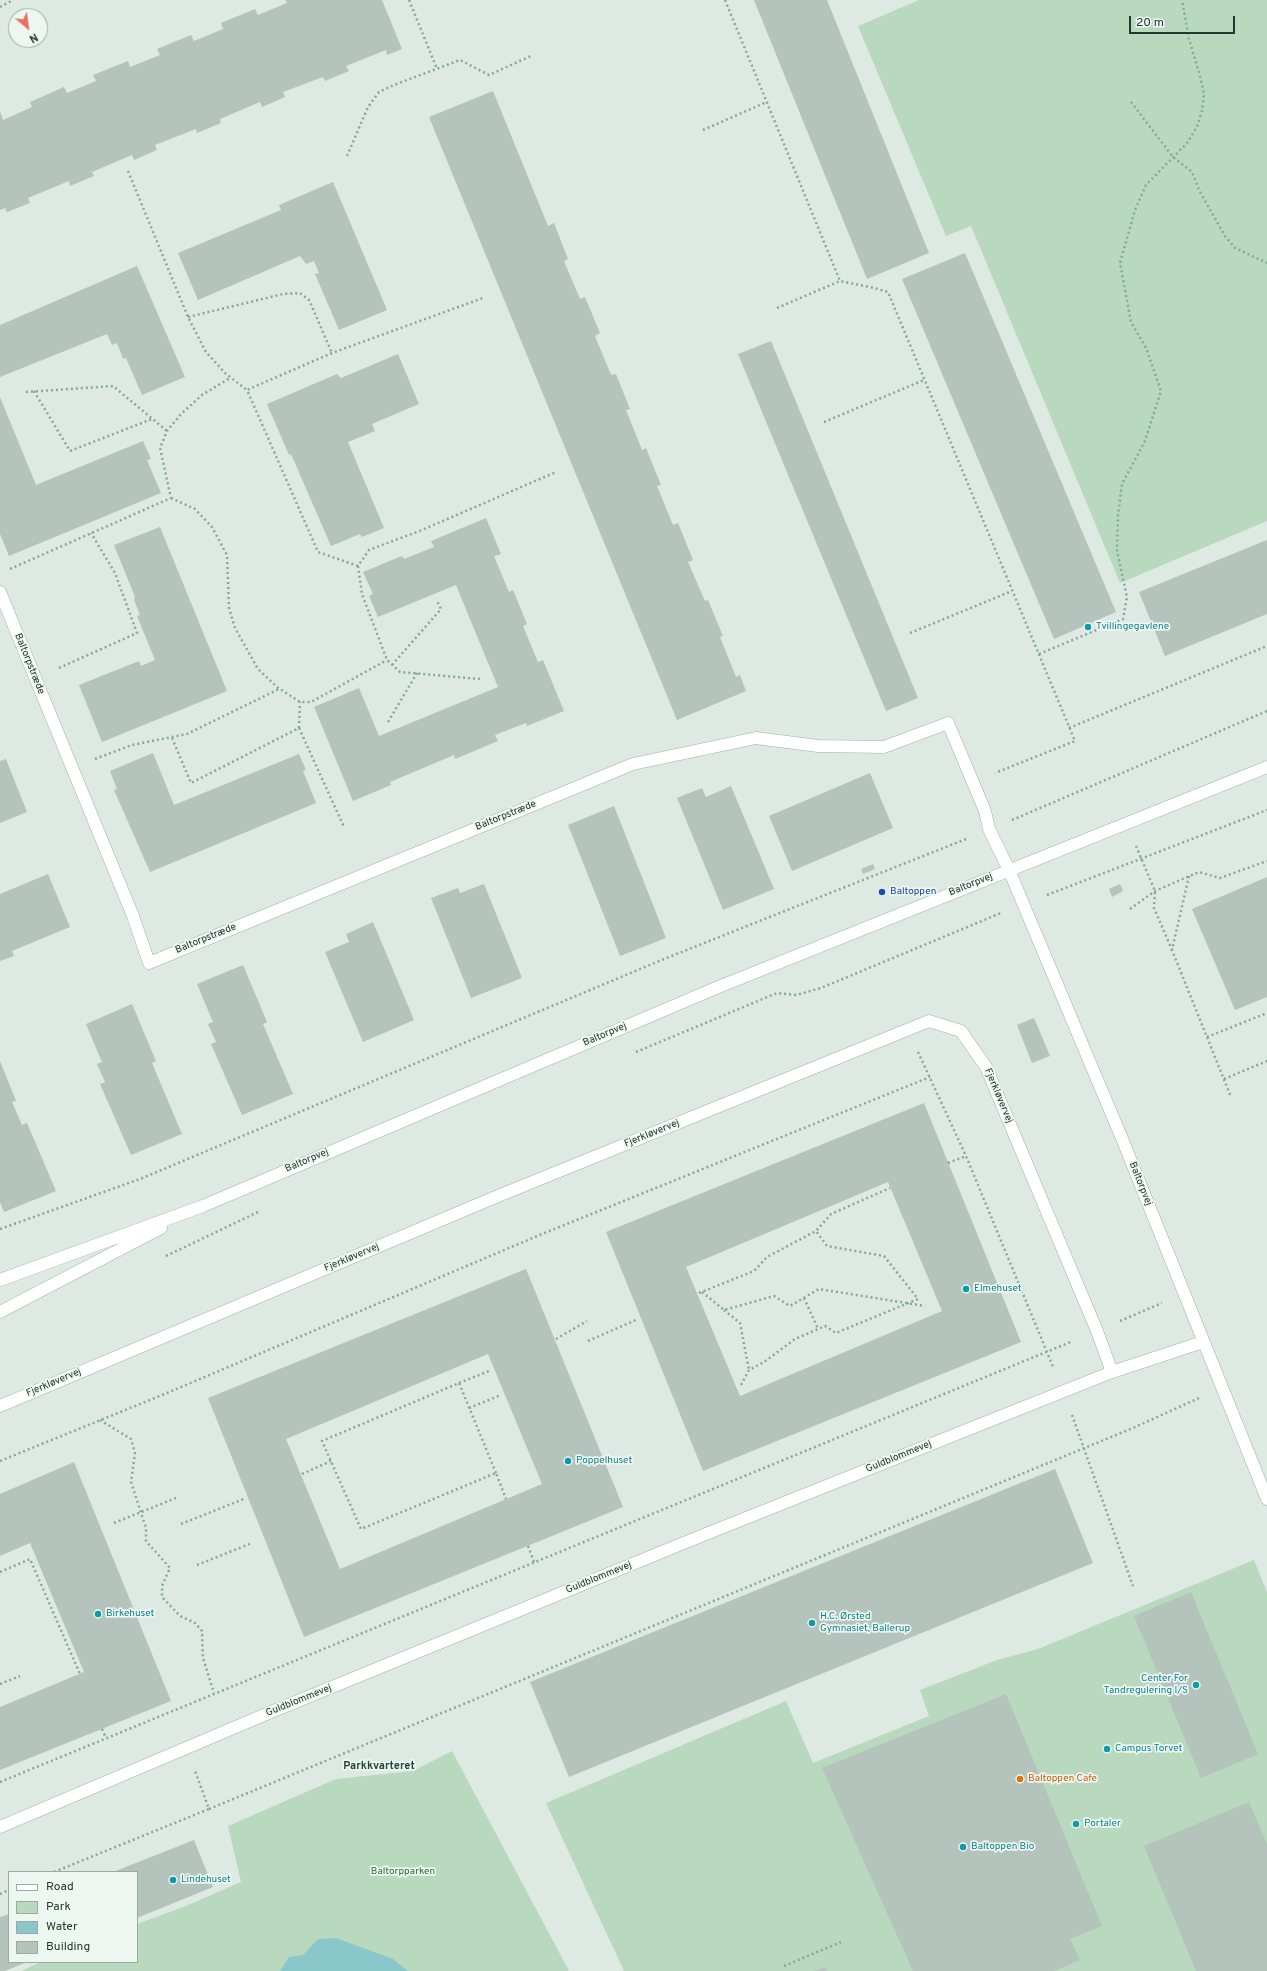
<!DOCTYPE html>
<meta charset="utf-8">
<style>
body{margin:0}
#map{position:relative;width:1267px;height:1971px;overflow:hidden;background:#dee9e3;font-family:Overpass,sans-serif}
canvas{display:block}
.legend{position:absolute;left:8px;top:1871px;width:130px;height:92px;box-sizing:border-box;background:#eef6f1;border:1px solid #9caaa3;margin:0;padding:5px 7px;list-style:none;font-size:12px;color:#21372f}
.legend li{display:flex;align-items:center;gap:8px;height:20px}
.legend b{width:20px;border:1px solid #9caaa3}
.north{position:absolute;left:8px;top:8px;width:40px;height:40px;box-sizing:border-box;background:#eef6f1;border:1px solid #9caaa3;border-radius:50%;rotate:151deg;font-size:11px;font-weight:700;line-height:16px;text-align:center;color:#21372f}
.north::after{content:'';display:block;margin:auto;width:14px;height:18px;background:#e7715e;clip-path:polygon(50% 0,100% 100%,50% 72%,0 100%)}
.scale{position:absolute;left:1129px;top:16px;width:106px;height:18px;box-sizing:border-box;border:2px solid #21372f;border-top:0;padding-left:5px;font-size:12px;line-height:14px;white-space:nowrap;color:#21372f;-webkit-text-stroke:3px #eef6f1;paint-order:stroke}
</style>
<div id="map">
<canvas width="1267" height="1971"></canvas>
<ul class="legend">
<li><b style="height:5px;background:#fff"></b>Road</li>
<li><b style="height:11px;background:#b8d9be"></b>Park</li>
<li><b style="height:11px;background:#8ac7cb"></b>Water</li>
<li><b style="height:11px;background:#b4c3bc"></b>Building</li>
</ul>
<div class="north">N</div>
<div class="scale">20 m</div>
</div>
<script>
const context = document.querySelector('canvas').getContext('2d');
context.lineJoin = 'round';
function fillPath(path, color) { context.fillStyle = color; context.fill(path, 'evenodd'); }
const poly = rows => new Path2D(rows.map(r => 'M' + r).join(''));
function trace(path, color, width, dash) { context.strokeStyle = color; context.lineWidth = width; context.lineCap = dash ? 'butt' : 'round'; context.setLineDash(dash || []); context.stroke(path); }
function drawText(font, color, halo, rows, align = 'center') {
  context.font = font + ' Overpass,sans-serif'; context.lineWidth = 3.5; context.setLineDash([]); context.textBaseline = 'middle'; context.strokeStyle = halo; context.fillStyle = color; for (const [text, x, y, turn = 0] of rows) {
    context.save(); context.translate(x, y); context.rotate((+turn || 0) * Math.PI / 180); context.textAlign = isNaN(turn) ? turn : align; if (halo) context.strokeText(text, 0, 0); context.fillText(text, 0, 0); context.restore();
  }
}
fillPath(poly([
 [919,0,1267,0,1267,521,1120,583,971,226,946,236,858,26],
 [1254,1560,1267,1592,1267,1971,624,1971,546,1803,786,1701,813,1763,929,1716,920,1690,997,1660,1038,1649],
 [452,1751,569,1971,21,1971,41,1962,137,1962,137,1924,186,1906,241,1882,228,1826,336,1779,413,1771]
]), '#b8d9be');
fillPath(poly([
 [336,1938,393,1959,408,1971,280,1971,289,1957,303,1955,318,1939]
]), '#8ac7cb');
fillPath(poly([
 [285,0,382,0,402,49,387,55,386,50,346,66,349,71,325,81,323,77,283,92,285,97,262,107,260,102,220,119,221,123,197,133,196,129,155,145,157,150,134,160,132,155,92,172,94,176,70,186,69,181,28,198,30,203,7,212,5,208,0,210,0,111,3,120,32,107,30,102,64,87,67,93,96,81,93,75,128,61,130,67,160,55,157,49,191,35,194,41,223,29,221,23,255,9,258,15,287,3],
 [754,0,827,0,929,253,867,279],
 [493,91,548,226,554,223,568,259,564,261,580,299,585,297,600,333,595,336,611,375,616,374,630,409,626,410,642,450,646,448,661,485,657,486,673,525,678,523,693,560,688,562,705,601,708,600,723,636,720,637,736,677,740,675,746,691,677,720,429,117],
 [333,182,387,310,339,330,315,274,319,273,314,261,306,264,300,256,198,300,178,253,281,210,279,205],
 [965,253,1116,612,1054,639,902,279],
 [137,266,185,377,142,395,126,358,123,359,117,343,112,345,107,334,0,377,0,325],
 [771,341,918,698,886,711,738,354],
 [398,354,419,404,372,424,375,431,348,442,384,528,362,537,360,534,331,546,291,454,289,455,267,404,337,374,341,378],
 [0,397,36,485,143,441,151,459,147,460,161,493,9,556,0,534],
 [486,518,501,554,494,556,509,592,513,590,527,624,523,626,538,662,543,660,564,711,527,726,526,723,495,735,498,741,455,759,454,755,390,782,391,785,353,801,314,707,359,688,379,736,498,687,456,585,378,617,369,596,373,594,363,572,402,556,404,559,434,547,431,541],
 [160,527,227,691,102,742,79,685,139,661,141,666,155,660,137,616,140,615,134,600,135,597,114,545],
 [1267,540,1267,614,1165,656,1139,592],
 [153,753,174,805,299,754,306,770,303,771,316,803,150,872,114,790,117,789,110,771],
 [6,759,27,812,0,823,0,761],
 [870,773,893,828,792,871,769,816],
 [731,786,774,889,723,910,677,798,702,788,706,797],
 [614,806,666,938,620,956,568,825],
 [873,864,875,869,863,874,861,869],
 [48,874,70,927,12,951,14,956,0,961,0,894],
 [1267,877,1267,997,1235,1010,1192,909],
 [484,884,522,978,471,998,431,898,458,888,460,893],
 [1120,884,1123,891,1112,897,1109,889],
 [373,922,414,1020,363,1042,325,952,349,942,346,934],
 [243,965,267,1022,263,1024,293,1094,242,1115,211,1044,216,1042,208,1024,213,1022,197,984],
 [132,1004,156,1061,152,1063,182,1134,131,1155,100,1084,105,1082,97,1064,102,1062,86,1024],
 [1034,1018,1050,1056,1032,1063,1017,1025],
 [0,1061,16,1101,12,1102,22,1125,27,1123,56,1191,4,1212,0,1202],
 [924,1103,1021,1342,703,1471,606,1232],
 [888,1182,942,1311,740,1396,686,1267],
 [526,1269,623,1507,304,1637,208,1398],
 [488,1354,542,1484,340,1569,286,1439],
 [74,1462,171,1701,0,1770,0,1707,84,1672,30,1543,0,1556,0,1494],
 [1055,1469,1093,1563,569,1777,530,1682],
 [1191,1592,1258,1754,1201,1778,1134,1616],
 [1006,1694,1102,1926,1070,1939,1080,1960,1054,1971,913,1971,822,1768],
 [1249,1802,1267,1844,1267,1971,1196,1971,1144,1846],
 [194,1840,213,1887,137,1918,137,1872,113,1872],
 [9,1914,9,1962,27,1962,5,1971,0,1971,0,1917],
 [825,1967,827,1971,814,1971]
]), '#b4c3bc');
const lane = poly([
 [0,592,133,916,149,963,633,764,756,738,818,746,884,747,948,723,985,811,989,829,1009,870]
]);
const street = poly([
 [1009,870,1123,1141,1267,1499],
 [0,1406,498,1196,929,1021,961,1031,986,1067,1097,1331,1112,1372],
 [0,1827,271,1712,696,1538,1112,1372,1203,1342]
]);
const secondary = poly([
 [0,1280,203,1206,716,988,1267,767],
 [0,1312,161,1228]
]);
trace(lane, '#a2b0a9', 13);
trace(street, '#a2b0a9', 13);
trace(secondary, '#9fb4aa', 13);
trace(poly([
 [409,0,437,69],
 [725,0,840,281],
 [0,7,13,0],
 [1131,102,1173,157,1192,172,1199,190,1225,236,1235,248,1267,263],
 [703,130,767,102],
 [347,156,368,107,379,92,394,85,460,60,489,75,533,55],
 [128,171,188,317,206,352,226,374,247,390],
 [777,308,840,281,874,288,888,292,1075,741,995,773],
 [188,317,283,294,300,293,309,300,332,353],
 [34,391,70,451,152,419],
 [26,392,113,386,167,431],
 [824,422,924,380],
 [171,498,195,509,212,527,227,555,229,608,235,628,258,669,277,687,300,702,311,702,387,660],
 [358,566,318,552,247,390,332,353,483,298],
 [10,569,171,498,160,448,167,431,181,414,202,395,230,378],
 [910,633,1012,591],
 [1039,654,1123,619,1127,597,1117,551,1118,515,1122,484,1145,441,1161,391,1146,348,1131,322,1120,263,1135,210,1146,185,1187,143,1197,127,1202,111,1204,94,1200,76,1189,39,1182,0],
 [392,665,441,609,437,601],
 [59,668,137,633,115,573,91,533],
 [480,679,400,672,387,660,362,594,358,566,369,550,422,530,556,472],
 [388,722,417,673],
 [299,728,344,827],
 [1069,728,1267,646],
 [172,738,191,783,299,728,300,702],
 [95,759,132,745,187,734,279,689],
 [1012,820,1267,711],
 [1136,846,1155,891,1154,908,1172,950],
 [1189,876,1172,950,1231,1097],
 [1047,895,1267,810],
 [1130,909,1155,891,1199,872,1220,878,1267,861],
 [1207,1037,1267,1013],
 [636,1052,777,993,796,995,821,988,1001,913],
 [918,1052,966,1156,1054,1369],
 [1224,1079,1267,1061],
 [948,1163,966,1156],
 [0,1229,140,1179,664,959,966,839],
 [166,1256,258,1212],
 [702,1292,724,1310,774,1296,790,1306,819,1289,925,1306],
 [699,1293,754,1271,767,1257,816,1231,831,1214,890,1188],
 [804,1298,818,1329],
 [724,1310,740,1323,749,1370],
 [1120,1321,1162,1303],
 [556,1339,587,1321],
 [588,1341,638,1319],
 [459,1383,489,1371],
 [741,1385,749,1370,764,1362,795,1339,825,1326,836,1333,918,1299,884,1256,827,1246,816,1231],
 [469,1408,501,1395],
 [1072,1415,1133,1586],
 [100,1420,131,1439,135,1453,131,1482,146,1528,146,1541,170,1568,162,1586,162,1597,180,1616,195,1623,202,1631,203,1658,214,1693],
 [0,1461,167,1393,542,1234,930,1077],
 [496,1473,459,1383,322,1441,361,1529,496,1473,506,1499],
 [302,1474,331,1461],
 [114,1523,176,1498],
 [181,1524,246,1498],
 [528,1546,534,1562],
 [197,1565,252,1543],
 [0,1572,30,1559,80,1674],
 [0,1684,20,1676],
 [102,1729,106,1738],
 [0,1782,1073,1341],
 [209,1809,1133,1428,1199,1398],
 [54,1872,209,1809,195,1771],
 [0,1894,9,1890],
 [784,1966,841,1942]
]), '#81aa99', 2.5, [2, 3]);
trace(lane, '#fff', 12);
trace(street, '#fff', 12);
trace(secondary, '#fff', 12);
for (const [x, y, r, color] of [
 [1088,627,4,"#0f9aa8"],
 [882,892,4,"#1a4fb4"],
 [966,1289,4,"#0f9aa8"],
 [568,1461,4,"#0f9aa8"],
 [98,1614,4,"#0f9aa8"],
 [812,1623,4,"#0f9aa8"],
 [1196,1685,4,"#0f9aa8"],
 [1107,1749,4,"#0f9aa8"],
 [1020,1779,4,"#e8710a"],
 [1076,1824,4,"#0f9aa8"],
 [963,1847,4,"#0f9aa8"],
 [173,1880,4,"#0f9aa8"]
]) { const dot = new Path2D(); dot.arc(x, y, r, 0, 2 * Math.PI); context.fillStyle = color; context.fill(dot); trace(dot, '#eef6f1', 1.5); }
drawText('10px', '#0d838f', '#eef6f1', [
 ["Tvillingegavlene",1096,627],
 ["Elmehuset",974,1289],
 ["Poppelhuset",576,1461],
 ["Birkehuset",106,1614],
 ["H.C. Ørsted",820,1617],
 ["Gymnasiet, Ballerup",820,1629],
 ["Center For",1188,1679,"right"],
 ["Tandregulering I/S",1188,1691,"right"],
 ["Campus Torvet",1115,1749],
 ["Portaler",1084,1824],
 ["Baltoppen Bio",971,1847],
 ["Lindehuset",181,1880]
], 'left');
drawText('10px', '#21372f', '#eef6f1', [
 ["Baltorpstræde",29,664,68],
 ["Baltorpstræde",506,816,-22],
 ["Baltorpvej",971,885,-22],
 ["Baltorpstræde",206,939,-22],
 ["Baltorpvej",605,1035,-23],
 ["Fjerkløvervej",998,1096,67],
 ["Fjerkløvervej",652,1134,-22],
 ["Baltorpvej",307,1161,-23],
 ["Baltorpvej",1140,1184,68],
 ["Fjerkløvervej",352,1258,-23],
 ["Fjerkløvervej",54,1383,-23],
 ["Guldblommevej",899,1457,-22],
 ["Guldblommevej",599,1578,-22],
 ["Guldblommevej",299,1701,-22]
]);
drawText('10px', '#164399', '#eef6f1', [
 ["Baltoppen",890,892]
], 'left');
drawText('10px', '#c56008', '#eef6f1', [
 ["Baltoppen Cafe",1028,1779]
], 'left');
drawText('10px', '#2e6b3f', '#eef6f1', [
 ["Baltorpparken",403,1872]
]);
drawText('bold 11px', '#1f4739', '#eef6f1', [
 ["Parkkvarteret",379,1767]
]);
</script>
